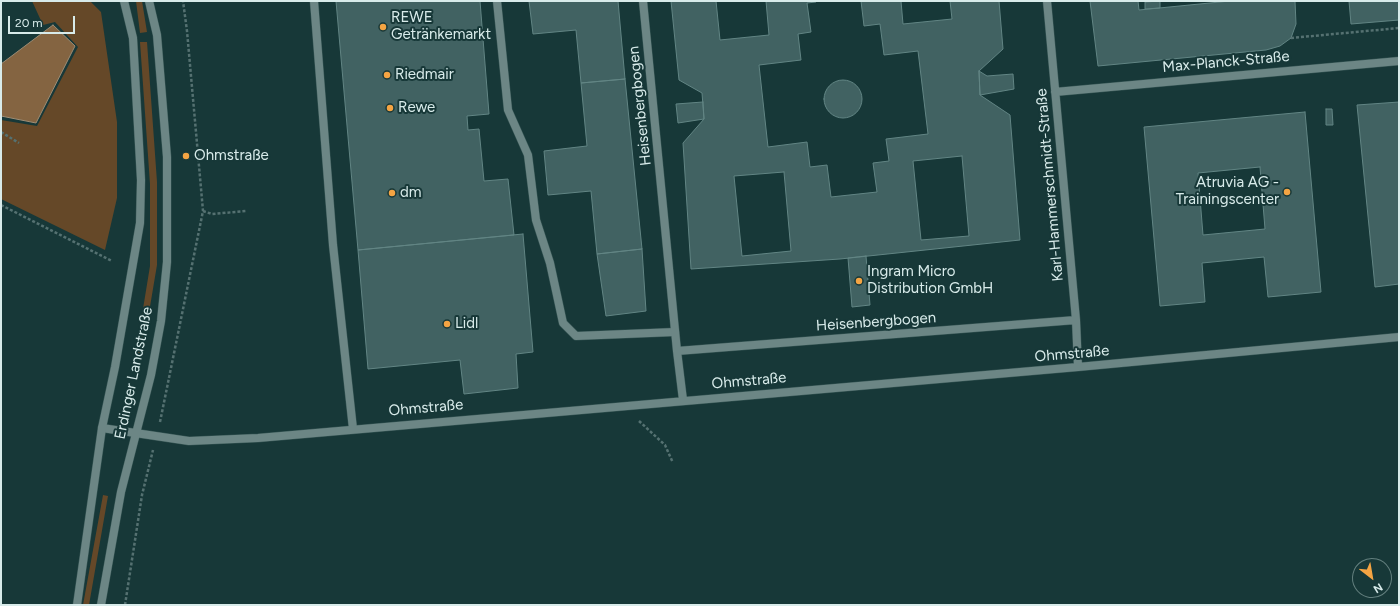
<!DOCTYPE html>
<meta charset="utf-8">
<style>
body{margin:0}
#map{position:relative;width:1400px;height:606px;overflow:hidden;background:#173838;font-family:Figtree,sans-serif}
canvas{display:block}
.frame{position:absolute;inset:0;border:2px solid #d8ebea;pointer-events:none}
.north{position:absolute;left:1352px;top:558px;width:40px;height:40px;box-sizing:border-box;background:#173838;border:1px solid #64807f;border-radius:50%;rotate:149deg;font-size:11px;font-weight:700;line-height:16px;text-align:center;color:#d8ebea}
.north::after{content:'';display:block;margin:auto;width:14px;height:18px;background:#f4a443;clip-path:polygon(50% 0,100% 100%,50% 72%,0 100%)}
.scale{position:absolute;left:8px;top:16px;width:67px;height:18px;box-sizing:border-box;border:2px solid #d8ebea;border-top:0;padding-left:5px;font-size:12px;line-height:14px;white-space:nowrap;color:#d8ebea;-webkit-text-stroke:3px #173838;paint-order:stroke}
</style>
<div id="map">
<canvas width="1400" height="606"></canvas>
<div class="frame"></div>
<div class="north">N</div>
<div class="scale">20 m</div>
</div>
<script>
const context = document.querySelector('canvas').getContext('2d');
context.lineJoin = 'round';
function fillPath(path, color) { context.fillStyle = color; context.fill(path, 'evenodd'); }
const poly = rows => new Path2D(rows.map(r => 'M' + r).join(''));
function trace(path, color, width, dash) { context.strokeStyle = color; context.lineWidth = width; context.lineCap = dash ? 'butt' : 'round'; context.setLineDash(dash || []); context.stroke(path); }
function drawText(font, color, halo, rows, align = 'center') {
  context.font = font + ' Figtree,sans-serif'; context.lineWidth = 4; context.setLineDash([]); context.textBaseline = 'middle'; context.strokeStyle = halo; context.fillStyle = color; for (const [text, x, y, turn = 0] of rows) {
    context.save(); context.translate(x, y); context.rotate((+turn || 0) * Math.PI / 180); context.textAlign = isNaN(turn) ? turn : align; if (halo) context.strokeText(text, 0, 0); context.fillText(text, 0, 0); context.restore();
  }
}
fillPath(poly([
 [32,1,90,1,101,12,117,122,117,198,105,250,1,199,1,120,37,126,78,47,55,22,43,25],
 [136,1,142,1,147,32,140,33],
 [140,42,147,42,157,182,157,265,140,366,134,364,150,266,150,184],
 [103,495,108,496,89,605,83,605]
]), '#654828');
const water = poly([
 [53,25,75,46,36,123,1,116,1,64,53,25]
]);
fillPath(water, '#846441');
trace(water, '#9d8c74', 1);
const building = poly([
 [336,1,480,1,489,114,467,116,468,130,479,129,484,181,508,179,514,235,358,250,336,1],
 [529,1,618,1,625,79,581,83,576,30,533,34,529,1],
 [671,1,716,1,720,40,769,35,766,1,816,1,816,2,807,3,811,32,798,34,801,60,759,65,768,147,807,142,810,167,827,165,831,197,877,192,873,163,889,161,886,139,928,134,918,51,884,55,880,24,864,26,861,1,901,1,903,24,952,19,950,1,999,1,1003,49,979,71,980,95,1010,115,1020,240,840,259,691,269,683,143,704,119,702,93,679,80,671,1],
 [962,156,969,236,921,240,913,161,962,156],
 [784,172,791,251,742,256,734,176,784,172],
 [1090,1,1138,1,1139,10,1230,1,1295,1,1296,24,1291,38,1280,46,1266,50,1098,66,1090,1],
 [1160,1,1160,8,1145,9,1145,2,1160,1],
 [1349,1,1399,1,1399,20,1351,24,1349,1],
 [979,71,987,76,1013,74,1014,89,980,95,979,71],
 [625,79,642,249,597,254,591,191,548,195,544,151,587,146,581,83,625,79],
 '824 99a19 19 0 1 1 38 0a19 19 0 1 1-38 0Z',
 [703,102,704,119,678,123,676,104,703,102],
 [1399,102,1399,284,1375,287,1357,105,1399,102],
 [1326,109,1332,109,1333,125,1326,125,1326,109],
 [1305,112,1321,292,1268,297,1264,257,1202,263,1205,302,1160,306,1144,127,1305,112],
 [1260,167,1265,229,1203,235,1198,173,1260,167],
 [523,234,533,352,516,354,518,388,464,394,460,360,368,369,358,250,523,234],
 [642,249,646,311,606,316,597,254,642,249],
 [866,256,870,305,852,307,848,258,866,256]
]);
fillPath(building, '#416262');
trace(building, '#628584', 1);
const service = poly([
 [314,1,333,245,353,429],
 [497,1,508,110,528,155,536,220,550,263,563,323,576,336,675,332]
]);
const minor = poly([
 [643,1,677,351,1076,320],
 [1047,1,1076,320,1078,367],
 [1055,92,1399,61],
 [677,351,683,400],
 [102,428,189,441,258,438,1078,367,1399,337]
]);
const tertiary = poly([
 [77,605,102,428,115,367,140,223,141,180,133,38,124,1],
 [101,605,121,492,151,375,161,321,167,262,167,157,157,35,149,1]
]);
trace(service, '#365554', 9);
trace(minor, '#365554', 9);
trace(tertiary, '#365554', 9);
trace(poly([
 [1146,1,1146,2],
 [1291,38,1399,28],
 [1,132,19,143],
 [1,205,112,261],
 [203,211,212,214,246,211],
 [639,421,665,445,673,463],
 [160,422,203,211,187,31,183,1],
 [125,605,142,495,153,450]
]), '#557171', 2.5, [3, 2]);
trace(service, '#6c8685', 8);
trace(minor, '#6c8685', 8);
trace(tertiary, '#6c8685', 8);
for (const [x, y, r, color] of [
 [383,27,4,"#f4a443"],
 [387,75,4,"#f4a443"],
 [390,108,4,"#f4a443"],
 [186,156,4,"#f4a443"],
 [1287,192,4,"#f4a443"],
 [392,193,4,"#f4a443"],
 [859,281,4,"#f4a443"],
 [447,324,4,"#f4a443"]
]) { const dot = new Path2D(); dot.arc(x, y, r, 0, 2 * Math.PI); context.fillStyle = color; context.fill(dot); trace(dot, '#173838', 1.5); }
drawText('15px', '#d8ebea', '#173838', [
 ["REWE",391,18],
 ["Getränkemarkt",391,35],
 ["Riedmair",395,75],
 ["Rewe",398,108],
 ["Ohmstraße",194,156],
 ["Atruvia AG -",1279,183,"right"],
 ["Trainingscenter",1279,200,"right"],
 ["dm",400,193],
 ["Ingram Micro",867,272],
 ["Distribution GmbH",867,289],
 ["Lidl",455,324]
], 'left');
drawText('15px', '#d8ebea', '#173838', [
 ["Max-Planck-Straße",1226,62,-5],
 ["Heisenbergbogen",640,106,-96],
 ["Karl-Hammerschmidt-Straße",1050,185,-95],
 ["Heisenbergbogen",876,322,-4],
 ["Ohmstraße",1072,354,-5],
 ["Erdinger Landstraße",134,373,-78],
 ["Ohmstraße",749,381,-5],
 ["Ohmstraße",426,408,-5]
]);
</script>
